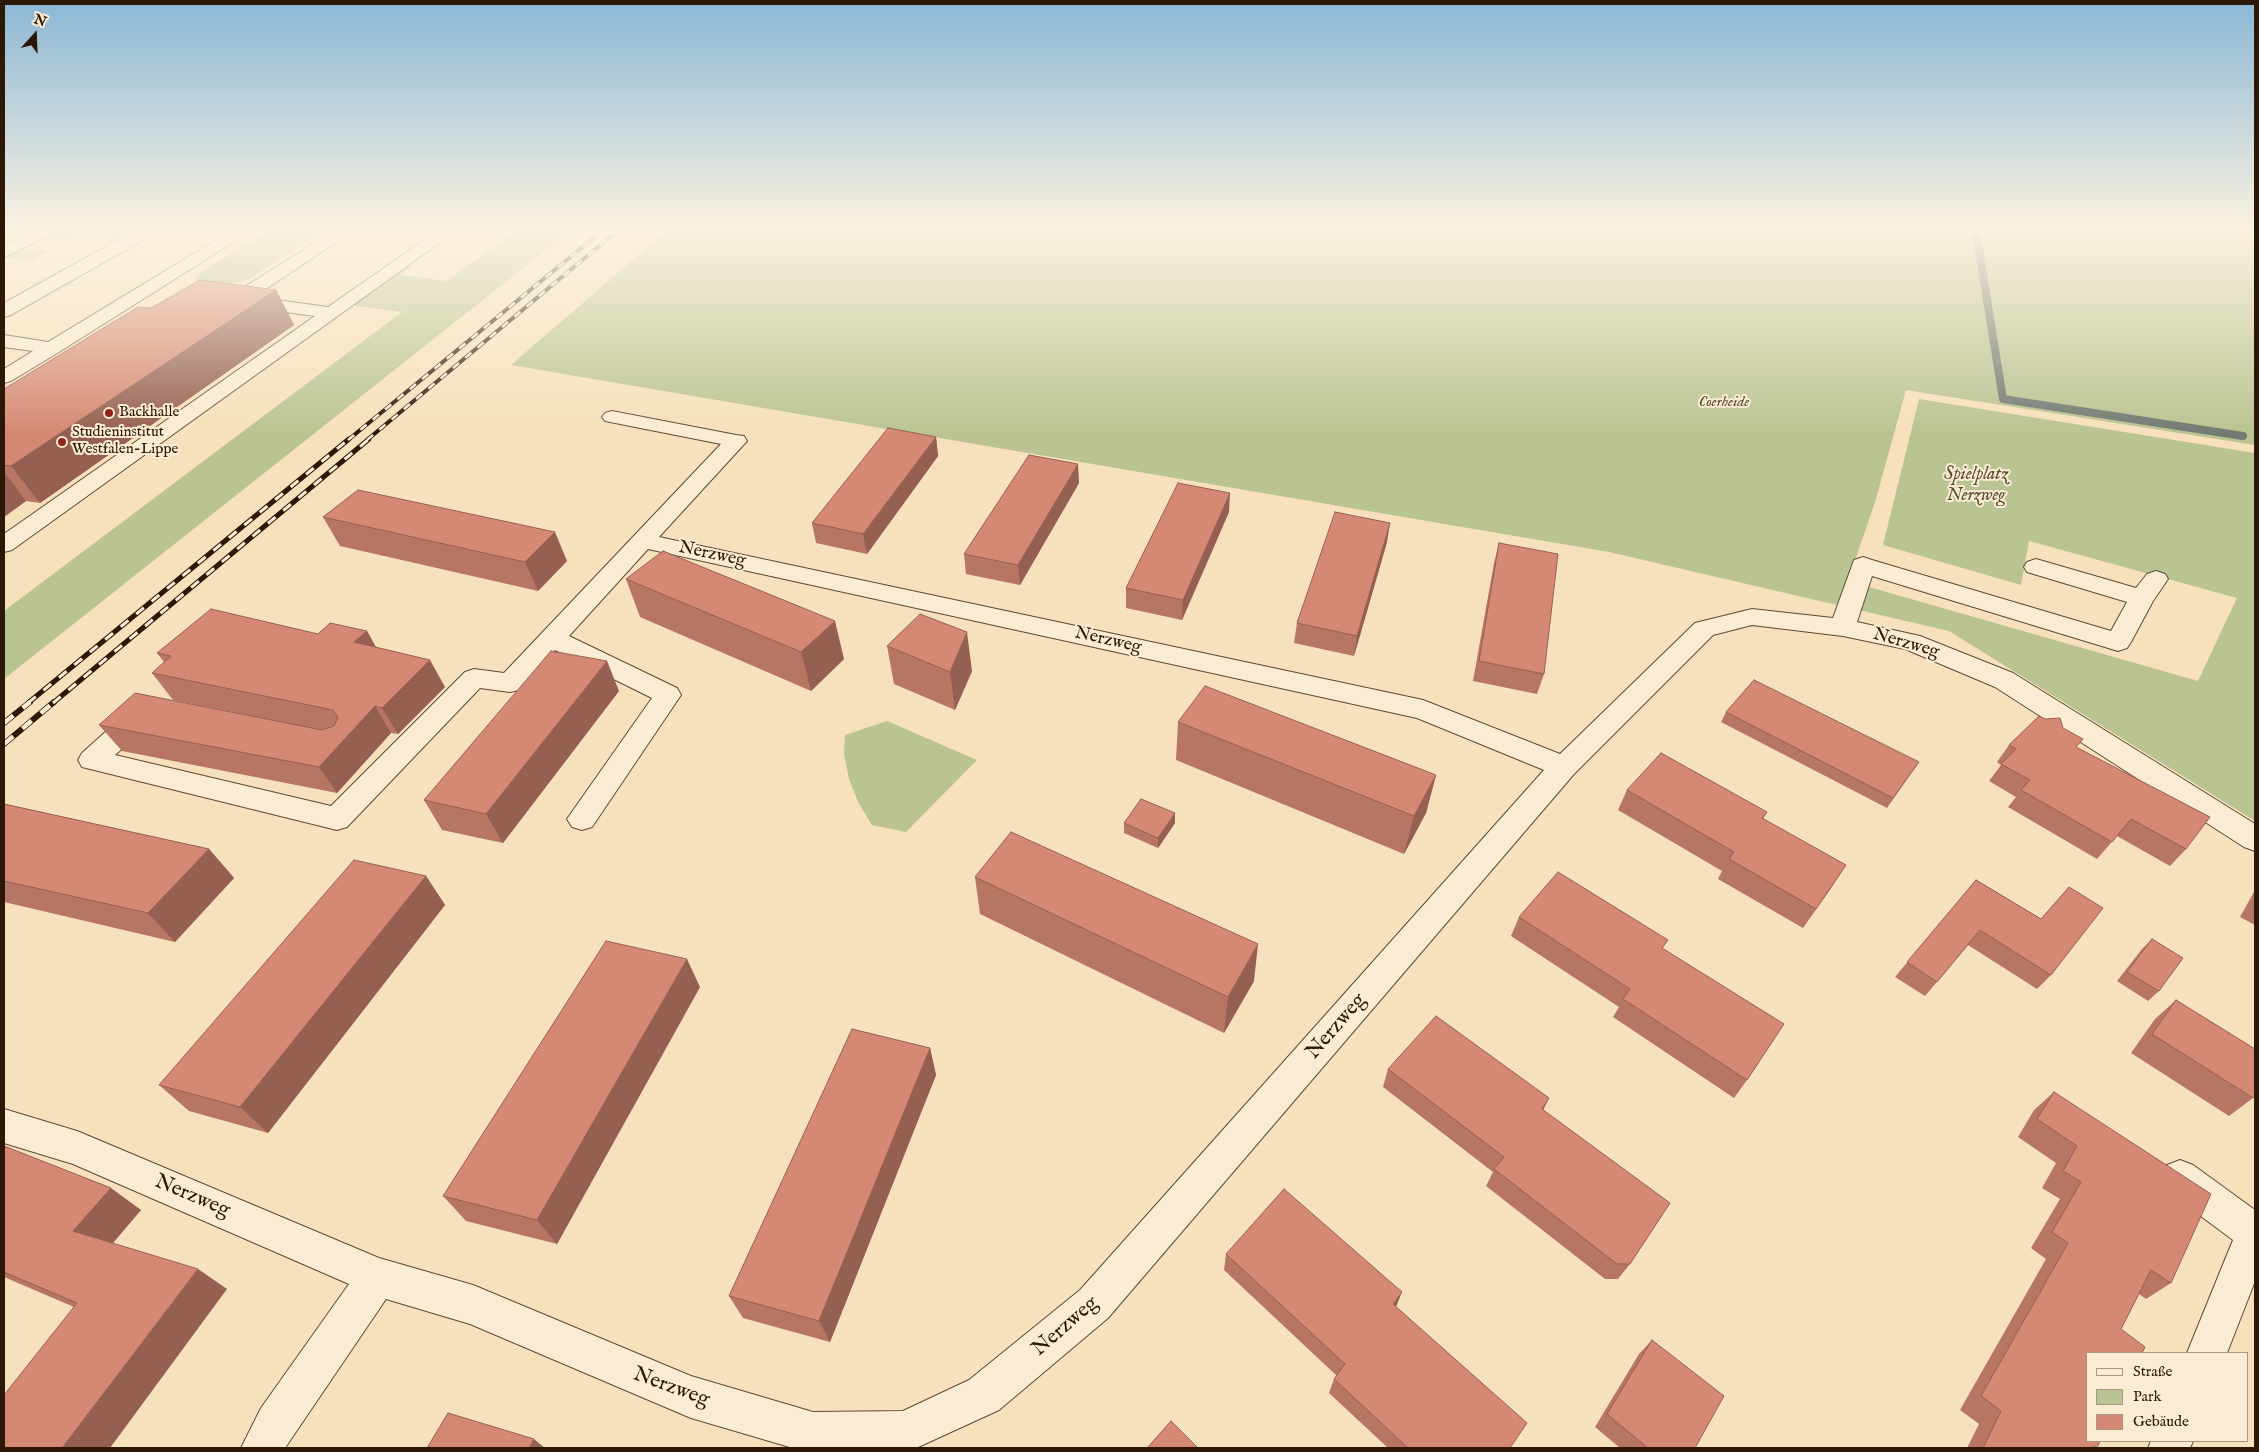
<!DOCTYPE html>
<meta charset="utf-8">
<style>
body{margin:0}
#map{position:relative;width:2259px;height:1452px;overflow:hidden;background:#f7e1bc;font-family:"IM FELL English",serif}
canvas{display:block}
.frame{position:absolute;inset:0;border:5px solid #2b1807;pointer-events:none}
.legend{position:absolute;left:2086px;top:1352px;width:162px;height:90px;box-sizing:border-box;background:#faecd3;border:1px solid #a79781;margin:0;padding:6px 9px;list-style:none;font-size:15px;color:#2b1807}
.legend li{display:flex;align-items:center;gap:10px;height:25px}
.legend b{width:25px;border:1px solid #a79781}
.north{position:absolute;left:10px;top:10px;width:50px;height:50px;-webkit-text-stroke:4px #faecd3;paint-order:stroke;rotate:20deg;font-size:14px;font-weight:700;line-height:20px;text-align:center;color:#2b1807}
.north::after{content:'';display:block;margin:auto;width:18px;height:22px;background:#2b1807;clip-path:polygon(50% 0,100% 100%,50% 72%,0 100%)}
</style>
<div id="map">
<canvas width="2259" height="1452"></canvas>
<div class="frame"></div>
<ul class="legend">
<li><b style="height:6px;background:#faecd3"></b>Straße</li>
<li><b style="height:14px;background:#bac392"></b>Park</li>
<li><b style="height:14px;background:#d58974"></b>Gebäude</li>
</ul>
<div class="north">N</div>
</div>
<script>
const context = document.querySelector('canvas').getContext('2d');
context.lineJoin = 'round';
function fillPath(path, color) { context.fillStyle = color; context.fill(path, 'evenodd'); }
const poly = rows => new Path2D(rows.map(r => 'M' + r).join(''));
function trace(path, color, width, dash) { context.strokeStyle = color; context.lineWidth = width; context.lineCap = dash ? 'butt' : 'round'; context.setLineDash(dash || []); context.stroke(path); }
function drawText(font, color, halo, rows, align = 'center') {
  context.font = font + ' "IM FELL English",serif'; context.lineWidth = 4; context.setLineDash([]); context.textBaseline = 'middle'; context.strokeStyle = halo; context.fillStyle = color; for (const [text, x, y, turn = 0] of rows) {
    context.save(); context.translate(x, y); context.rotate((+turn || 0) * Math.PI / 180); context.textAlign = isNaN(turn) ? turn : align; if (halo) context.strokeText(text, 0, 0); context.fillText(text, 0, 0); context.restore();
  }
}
fillPath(poly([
 [56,231,129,232,136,231,107,247,103,247,117,239,80,234,65,242,41,239],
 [268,231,324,231,247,280,220,286,199,284,195,279,198,274],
 [515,231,570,231,4,679,4,611,402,312,350,305,406,265,412,266,401,275,447,281],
 [666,231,2255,231,2255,445,1906,390,1876,499,1848,581,2198,681,2237,598,2029,541,2021,585,1883,545,1919,399,2255,453,2255,821,1949,631,1609,552,511,365],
 [24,248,47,252,29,261,5,258],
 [887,721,977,760,906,832,872,825,859,804,849,779,844,754,845,735]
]), '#bac392');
trace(poly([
 [1976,231,2003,399,2243,436]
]), '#717a71', 8);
const minor = poly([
 [32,231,53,231,51,235,4,257,4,245,32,231],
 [134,231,154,231,152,235,11,315,4,317,4,303,134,231],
 [231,231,251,231,59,352,11,381,4,383,4,369,33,351,4,347,4,335,48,342,231,231],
 [334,231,353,231,254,297,328,307,437,231,456,231,12,550,4,552,4,534,315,316,239,306,223,312,216,310,214,306,216,302,230,296,334,231],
 [612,411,736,435,744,436,747,441,659,537,1423,700,1560,754,1695,623,1752,609,1833,618,1854,560,1863,557,1872,560,2111,631,2127,602,2027,572,2024,567,2027,562,2036,559,2136,588,2147,574,2156,571,2165,574,2168,579,2153,601,2131,642,2127,648,2118,651,1872,576,1857,622,1920,636,2013,673,2255,824,2255,851,2244,847,1995,687,1905,649,1843,636,1752,625,1713,635,1574,774,1108,1318,999,1410,916,1448,793,1448,691,1418,470,1324,386,1299,285,1448,241,1448,261,1408,349,1284,73,1164,4,1143,4,1109,77,1131,379,1258,473,1285,691,1376,813,1412,903,1411,969,1380,1080,1290,1544,770,1417,718,648,549,569,636,677,688,681,695,592,827,582,830,572,827,567,819,652,698,555,650,519,690,510,692,480,688,347,827,337,830,82,767,78,760,82,753,131,709,141,706,151,709,155,716,151,723,115,755,331,806,465,672,474,669,504,673,721,444,605,421,602,417,605,413,612,411],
 [2180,1160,2193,1165,2255,1210,2255,1281,2227,1353,2187,1353,2233,1240,2167,1191,2161,1178,2167,1165,2180,1160],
 [2151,1441,2193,1441,2190,1448,2148,1448,2151,1441]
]);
trace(minor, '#5e4a34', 2);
fillPath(minor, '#faecd3');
const railFar2 = poly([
 [348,440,602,231],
 [367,440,617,231]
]);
const railFar1 = poly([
 [28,703,349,439],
 [53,703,369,439]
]);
const rail = poly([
 [4,723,30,702],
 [4,744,54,702]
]);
trace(railFar2, '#2b1807', 4);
trace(railFar1, '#2b1807', 5);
trace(rail, '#2b1807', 6);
trace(railFar2, '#faecd3', 2.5, [8]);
trace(railFar1, '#faecd3', 3, [10]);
trace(rail, '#faecd3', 4.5, [12]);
fillPath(poly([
 [276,290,294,325,40,503,26,501,4,517,4,389,151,308],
 [936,437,938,456,867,554,816,543,812,523],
 [1079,483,1020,585,966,574,964,554],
 [1229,512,1182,620,1126,608,1126,588],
 [323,517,567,561,538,591,340,546],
 [1387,542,1354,656,1294,643,1297,623],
 [1499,543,1544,674,1537,694,1473,681,1494,563],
 [626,579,844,659,811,691,640,617],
 [367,631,376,648,445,687,398,734,391,733,337,793,122,751,99,725,320,730,173,700,152,673,164,662,157,653,318,634],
 [887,646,972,671,955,710,894,684],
 [619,691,503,843,442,830,424,800],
 [1726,712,1919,762,1887,808,1721,722],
 [1178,722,1436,775,1426,813,1404,854,1176,760],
 [2063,728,2076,747,2186,849,2170,866,2117,836,2097,859,2008,807,2016,797,1989,781,2001,765,1997,762,2009,745],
 [1627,790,1767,812,1763,819,1833,885,1803,928,1718,879,1722,871,1618,810],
 [4,804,209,849,234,878,175,942,4,902],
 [1124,823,1175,823,1158,848,1124,833],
 [426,876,445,905,268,1133,189,1111,159,1085],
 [975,877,1254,981,1224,1033,980,914],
 [1976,880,2041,919,2069,887,2051,975,2037,989,1968,945,1925,996,1895,977],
 [2255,890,2255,925,2240,917],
 [1519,917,1663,949,1747,1080,1734,1098,1613,1017,1619,1007,1511,936],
 [2152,939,2159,991,2148,1001,2117,981,2142,949],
 [700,987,557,1244,466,1221,443,1196],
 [2176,1000,2253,1098,2229,1116,2131,1053,2155,1019],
 [930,1048,936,1075,830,1342,743,1318,729,1296],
 [1388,1069,1549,1098,1543,1110,1630,1264,1618,1279,1605,1279,1486,1186,1493,1172,1383,1087],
 [2054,1092,2171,1283,2146,1299,2139,1294,2121,1329,2097,1448,1967,1448,1979,1424,1960,1410,2046,1259,2031,1248,2060,1199,2042,1188,2056,1163,2018,1137,2034,1110],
 [4,1146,141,1210,113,1243,227,1289,74,1307,4,1277],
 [1226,1254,1396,1307,1510,1448,1388,1448,1329,1393,1334,1379,1337,1376,1224,1270],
 [1652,1340,1695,1448,1620,1448,1595,1427,1639,1354]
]), '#b77664');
fillPath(poly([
 [276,290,294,325,40,503,11,466],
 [936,437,938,456,867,554,863,534],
 [1078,464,1079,483,1020,585,1018,565],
 [4,472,26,501,4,517],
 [1230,493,1229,512,1182,620,1183,600],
 [1390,523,1387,542,1354,656,1357,636],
 [555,532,567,561,538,591,525,562],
 [835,621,844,659,811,691,801,652],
 [367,631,382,658,354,642],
 [967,632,972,671,955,710,950,672],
 [430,660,445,687,398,734,382,708],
 [607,661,619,691,503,843,486,814],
 [375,706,391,733,337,793,319,767],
 [1436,775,1426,813,1404,854,1414,816],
 [1175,813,1175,823,1158,848,1158,838],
 [209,849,234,878,175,942,148,913],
 [1846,865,1833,885,1803,928,1816,909],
 [426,876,445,905,268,1133,240,1107],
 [1258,944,1254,981,1224,1033,1228,997],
 [687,959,700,987,557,1244,537,1220],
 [930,1048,936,1075,830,1342,819,1321],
 [1549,1098,1540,1116,1542,1109],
 [111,1188,141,1210,105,1252,73,1231],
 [198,1269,227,1289,110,1448,62,1448],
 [1402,1292,1396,1307,1393,1304],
 [534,1439,545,1448,529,1448]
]), '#956051');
const building = poly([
 [200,280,276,290,11,466,4,465,4,389,138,307,151,308,200,280],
 [888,428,936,437,863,534,812,523,888,428],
 [1029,455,1078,464,1018,565,964,554,1029,455],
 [1178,483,1230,493,1183,600,1126,588,1178,483],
 [358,490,555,532,525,562,323,517,358,490],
 [1335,512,1390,523,1357,636,1297,623,1335,512],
 [1499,543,1558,554,1544,674,1479,661,1499,543],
 [663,551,835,621,801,652,626,579,663,551],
 [211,609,318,634,330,623,367,631,354,642,430,660,382,708,375,706,319,767,99,725,135,693,322,730,334,726,338,717,333,710,152,673,171,656,157,653,211,609],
 [920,614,967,632,950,672,887,646,920,614],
 [551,651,607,661,486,814,424,800,551,651],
 [1754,680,1919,762,1893,798,1726,712,1754,680],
 [1205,686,1436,775,1414,816,1178,722,1205,686],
 [2039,716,2045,719,2060,718,2063,728,2083,739,2076,747,2210,817,2186,849,2131,819,2112,842,2021,790,2030,780,2001,764,2016,749,2009,745,2039,716],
 [1661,753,1767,812,1762,818,1846,865,1816,909,1729,859,1734,852,1627,790,1661,753],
 [1141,799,1175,813,1158,838,1124,823,1141,799],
 [4,804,209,849,148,913,4,881,4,804],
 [1011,832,1258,944,1228,997,975,877,1011,832],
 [354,860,426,876,240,1107,159,1085,354,860],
 [1558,872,1668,940,1662,948,1784,1024,1747,1080,1623,999,1630,989,1519,917,1558,872],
 [1976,880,2041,919,2069,887,2103,908,2051,975,1980,930,1937,982,1907,962,1976,880],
 [2152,939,2183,958,2159,991,2127,972,2152,939],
 [606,941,687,959,537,1220,443,1196,606,941],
 [2176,1000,2255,1049,2255,1095,2253,1098,2152,1034,2176,1000],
 [1436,1016,1549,1098,1542,1109,1670,1203,1630,1264,1617,1264,1494,1169,1504,1157,1388,1069,1436,1016],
 [852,1029,930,1048,819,1321,729,1296,852,1029],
 [2054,1092,2211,1194,2171,1283,2151,1270,2121,1329,2145,1347,2142,1353,2088,1353,2088,1441,2100,1441,2097,1448,2094,1446,2093,1448,1983,1448,2001,1411,1981,1396,2068,1243,2052,1232,2081,1182,2063,1171,2077,1146,2037,1119,2054,1092],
 [4,1146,111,1188,73,1231,198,1269,62,1448,4,1448,4,1395,77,1303,4,1272,4,1146],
 [1284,1189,1402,1292,1393,1304,1527,1423,1510,1448,1408,1448,1334,1379,1345,1364,1226,1254,1284,1189],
 [1652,1340,1724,1396,1695,1448,1648,1448,1607,1414,1652,1340],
 [448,1413,534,1439,529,1448,427,1448,448,1413],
 [1171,1421,1198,1448,1147,1448,1171,1421]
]);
fillPath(building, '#d58974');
trace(building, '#956051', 1);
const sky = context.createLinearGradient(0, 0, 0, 434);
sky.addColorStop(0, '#8bb7d5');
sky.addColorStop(0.53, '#fbf2e1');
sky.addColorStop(1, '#fbf2e100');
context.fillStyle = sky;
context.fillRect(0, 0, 2259, 434);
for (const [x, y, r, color] of [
 [109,413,5,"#8f2418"],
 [62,442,5,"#8f2418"]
]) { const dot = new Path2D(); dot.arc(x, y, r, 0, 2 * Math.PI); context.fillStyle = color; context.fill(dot); trace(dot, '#faecd3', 2); }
drawText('italic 15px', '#564b31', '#faecd3', [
 ["Coerheide",1724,403]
]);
drawText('15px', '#2b1807', '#faecd3', [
 ["Backhalle",119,413],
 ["Studieninstitut",72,433],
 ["Westfalen-Lippe",72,450]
], 'left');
drawText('italic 18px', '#564b31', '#faecd3', [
 ["Spielplatz",1976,475],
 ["Nerzweg",1976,496]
]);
drawText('18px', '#2b1807', '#faecd3', [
 ["Nerzweg",712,555,12],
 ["Nerzweg",1108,641,13],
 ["Nerzweg",1906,644,16]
]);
drawText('21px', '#2b1807', '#faecd3', [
 ["Nerzweg",1337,1027,-49],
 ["Nerzweg",192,1197,23],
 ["Nerzweg",1066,1327,-41],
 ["Nerzweg",671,1388,20]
]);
</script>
